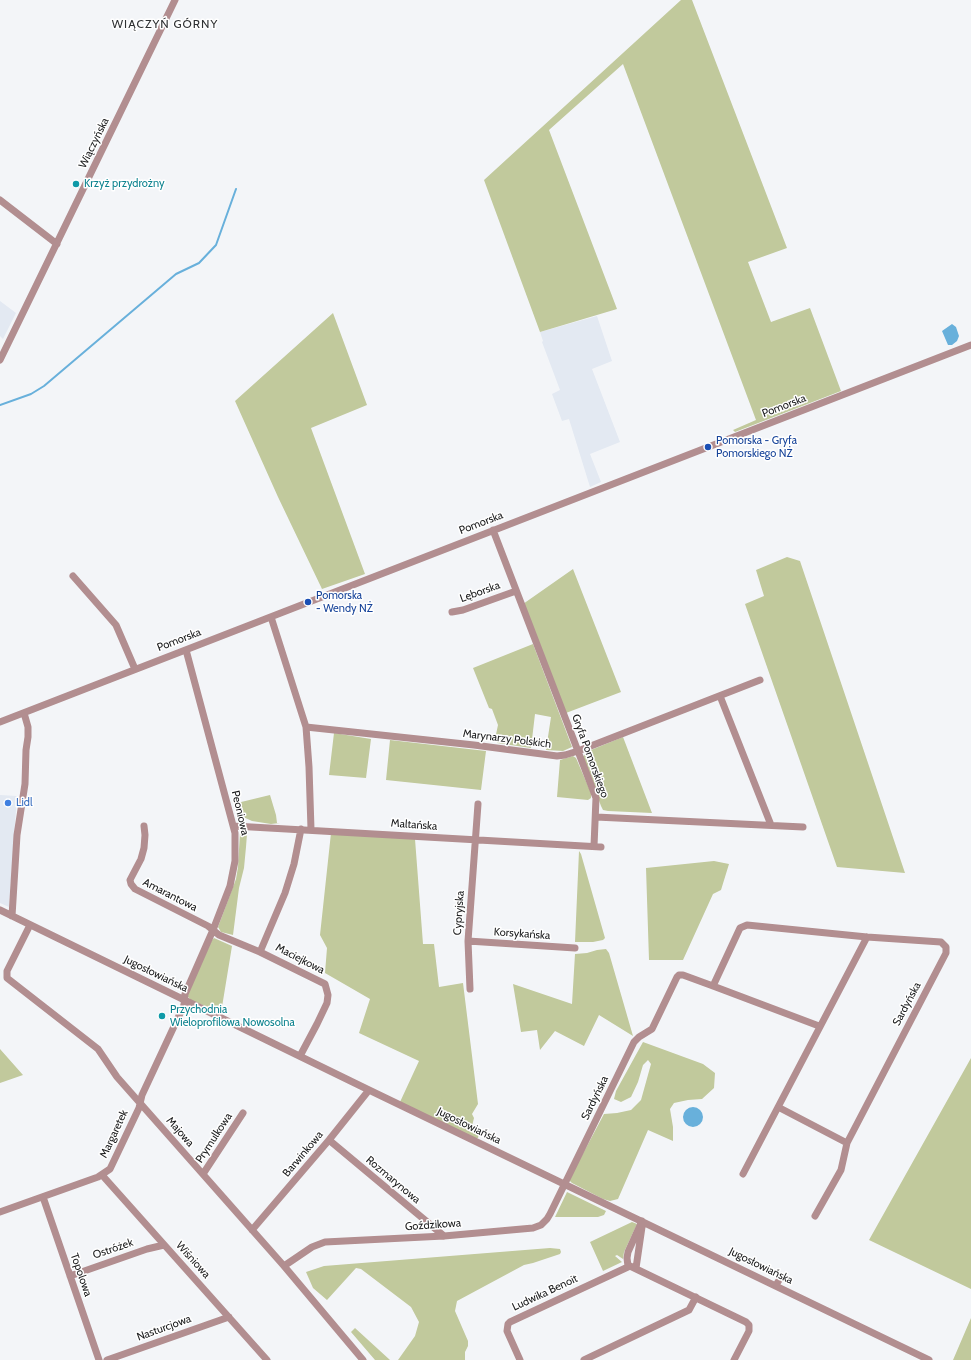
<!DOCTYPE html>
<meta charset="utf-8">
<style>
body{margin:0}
canvas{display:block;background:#f3f5f8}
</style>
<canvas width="971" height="1360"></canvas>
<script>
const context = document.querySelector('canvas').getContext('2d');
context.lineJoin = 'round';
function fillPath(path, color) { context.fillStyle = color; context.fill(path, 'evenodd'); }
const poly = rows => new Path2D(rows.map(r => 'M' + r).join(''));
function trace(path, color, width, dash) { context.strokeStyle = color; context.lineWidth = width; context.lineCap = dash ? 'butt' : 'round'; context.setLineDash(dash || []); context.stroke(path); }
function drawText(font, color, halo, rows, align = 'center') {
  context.font = font + ' Cabin,sans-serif'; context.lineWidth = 3; context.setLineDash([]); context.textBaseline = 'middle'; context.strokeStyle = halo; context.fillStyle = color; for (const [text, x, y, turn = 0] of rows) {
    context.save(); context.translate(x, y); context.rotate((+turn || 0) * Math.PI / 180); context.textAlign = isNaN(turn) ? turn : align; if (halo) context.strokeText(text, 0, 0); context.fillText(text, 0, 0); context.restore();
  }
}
fillPath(poly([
 [0,301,16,313,3,339,0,336],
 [597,316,612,361,592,369,620,442,590,454,601,482,590,487,569,419,562,421,552,394,560,390,542,342,543,341,540,332],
 [0,795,17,796,9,907,0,903]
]), '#e3e9f2');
fillPath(poly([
 [681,0,692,0,787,248,748,262,771,322,810,308,841,391,735,432,733,430,756,420,623,64,549,130,617,309,540,332,484,180],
 [333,313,367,405,311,428,365,574,322,589,278,497,235,401],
 [787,557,800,561,905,873,837,867,745,604,764,596,756,570],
 [573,569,621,692,566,713,523,604],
 [533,644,572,747,563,751,546,750,551,717,535,714,531,748,497,743,495,739,498,725,492,709,489,708,473,668],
 [334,733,371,739,366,778,329,775],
 [623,737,652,813,608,811,603,810,601,806,583,757,586,752],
 [390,740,486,751,481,790,386,780],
 [573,756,576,758,591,793,591,798,588,800,557,797,560,760],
 [270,795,276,815,277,823,280,823,271,824,252,821,239,815,235,805,237,803],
 [242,831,247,834,246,847,244,868,239,888,233,935,221,932,218,927,236,879,238,867,240,832],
 [331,833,415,839,423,944,434,944,439,987,463,983,478,1104,472,1114,474,1118,472,1126,479,1134,478,1138,475,1138,400,1102,419,1061,359,1033,370,999,325,973,327,948,320,935],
 [579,851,581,854,605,938,603,940,593,942,575,942],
 [714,861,729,864,721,890,713,894,683,960,649,960,646,868],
 [214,938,232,946,221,1013,191,1000,188,997,188,993,212,940],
 [606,949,609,953,633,1036,599,1015,584,1046,555,1031,540,1050,537,1030,521,1032,513,984,572,1004,575,954,587,953,597,950],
 [643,1042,703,1064,715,1073,714,1088,702,1099,688,1100,674,1103,670,1109,673,1127,673,1141,648,1130,618,1199,610,1201,603,1199,572,1183,569,1180,604,1114,617,1113,631,1110,641,1100,651,1064,648,1060,643,1065,638,1082,631,1097,621,1102,614,1099,616,1091],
 [0,1049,23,1075,0,1083],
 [971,1058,971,1289,869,1240],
 [567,1192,606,1211,604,1215,598,1217,555,1217],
 [632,1222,637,1224,624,1252,623,1259,617,1255,615,1256,622,1262,603,1271,590,1242],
 [550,1248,560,1249,561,1252,560,1254,533,1263,524,1265,457,1301,455,1311,468,1341,468,1346,465,1352,465,1360,398,1360,415,1336,419,1322,411,1307,361,1269,356,1268,327,1300,313,1288,306,1272,324,1266],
 [971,1318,971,1360,953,1360],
 [355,1328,390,1360,375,1360,351,1332]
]), '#c1c99c');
fillPath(poly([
 [952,324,956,327,959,336,957,341,952,345,948,345,942,331],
 '683 1117a10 10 0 1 1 20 0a10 10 0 1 1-20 0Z'
]), '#68b0db');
trace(poly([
 [0,405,31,394,44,386,176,274,199,263,216,245,236,189]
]), '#68b0db', 2);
trace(poly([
 [0,200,57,244],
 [0,360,175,0],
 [493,530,596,798,594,846],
 [73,576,116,625,135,669],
 [452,612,463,610,516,591],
 [271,617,306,727,309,767,311,829],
 [720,696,771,825],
 [0,722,971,345],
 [306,727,474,745,557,756,565,755,578,751,760,680],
 [596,817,803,827],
 [144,826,145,835,144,848,141,859,130,880,131,884,135,889,208,926,219,935,260,952,325,984,328,995,327,1003,317,1024,300,1056],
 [234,826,601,847],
 [0,910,369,1090,929,1360],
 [12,916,17,835,25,784,26,750,28,737,28,727,24,713],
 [30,925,7,971,7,978,98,1049,117,1077,284,1266,363,1360],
 [468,941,575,948],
 [260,952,285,893,294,864,301,829],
 [713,986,740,928,747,925,867,937,941,942,946,947,946,953,847,1143,841,1170,815,1216],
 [470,989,468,941,478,804],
 [778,1107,847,1143],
 [329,1140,444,1236],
 [203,1174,243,1113],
 [743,1174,867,937],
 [102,1175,267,1360],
 [43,1197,99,1360],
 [0,1212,98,1177,110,1169,139,1108,142,1095,184,1005,185,994,213,930,230,886,235,861,235,833,186,650],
 [252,1230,329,1140,369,1090],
 [284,1266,312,1247,325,1242,444,1236,533,1228,541,1225,547,1219,550,1214,634,1042,639,1037,652,1029,677,977,679,975,683,975,713,986,819,1026],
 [628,1266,627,1258,628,1252,642,1221],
 [636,1268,642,1227],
 [70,1276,147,1249,164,1245],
 [776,1285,781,1277],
 [107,1360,229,1317],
 [520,1360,507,1331,508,1324,510,1322,630,1266,746,1322,749,1325,749,1331,734,1360],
 [584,1360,689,1310,696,1297]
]), '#b28e90', 7);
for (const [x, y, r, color] of [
 [76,184,4,"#0f9aa8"],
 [708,447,4,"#1a4fb4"],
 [308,602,4,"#1a4fb4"],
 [8,803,4,"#3f7fe0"],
 [162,1016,4,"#0f9aa8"]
]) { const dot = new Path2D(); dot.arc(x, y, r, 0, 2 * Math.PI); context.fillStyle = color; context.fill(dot); trace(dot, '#fff', 1.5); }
drawText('11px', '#1a1b1c', '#fff', [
 ["Wiączyńska",94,143,-64],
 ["Pomorska",784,406,-21],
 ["Pomorska",481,523,-21],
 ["Lęborska",480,592,-20],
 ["Pomorska",179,640,-21],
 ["Marynarzy Polskich",507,739,7],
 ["Gryfa Pomorskiego",590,756,70],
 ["Peoniowa",240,813,77],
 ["Maltańska",414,825,4],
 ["Amarantowa",170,895,27],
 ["Cypryjska",459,913,-86],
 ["Korsykańska",522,934,4],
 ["Maciejkowa",300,959,27],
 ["Jugosłowiańska",156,974,26],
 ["Sardyńska",907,1004,-62],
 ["Sardyńska",595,1098,-64],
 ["Jugosłowiańska",469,1126,26],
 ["Majowa",180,1132,49],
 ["Margaretek",114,1134,-65],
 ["Prymulkowa",214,1138,-57],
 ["Barwinkowa",303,1154,-50],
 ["Rozmarynowa",393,1180,40],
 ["Goździkowa",433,1225,-4],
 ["Ostróżek",113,1249,-19],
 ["Wiśniowa",193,1260,48],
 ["Jugosłowiańska",761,1266,26],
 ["Topolowa",81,1275,71],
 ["Ludwika Benoit",545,1293,-25],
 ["Nasturcjowa",164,1328,-20]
]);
drawText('11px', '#0d838f', '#fff', [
 ["Krzyż przydrożny",84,184],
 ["Przychodnia",170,1010],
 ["Wieloprofilowa Nowosolna",170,1023]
], 'left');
drawText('11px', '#164399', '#fff', [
 ["Pomorska - Gryfa",716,441],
 ["Pomorskiego NŻ",716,454],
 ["Pomorska",316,596],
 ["- Wendy NŻ",316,609]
], 'left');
drawText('11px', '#366cbe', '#fff', [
 ["Lidl",16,803]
], 'left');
context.letterSpacing = '1px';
drawText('12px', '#2f3133', '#fff', [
 ["WIĄCZYŃ GÓRNY",165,24]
]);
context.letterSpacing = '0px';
</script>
